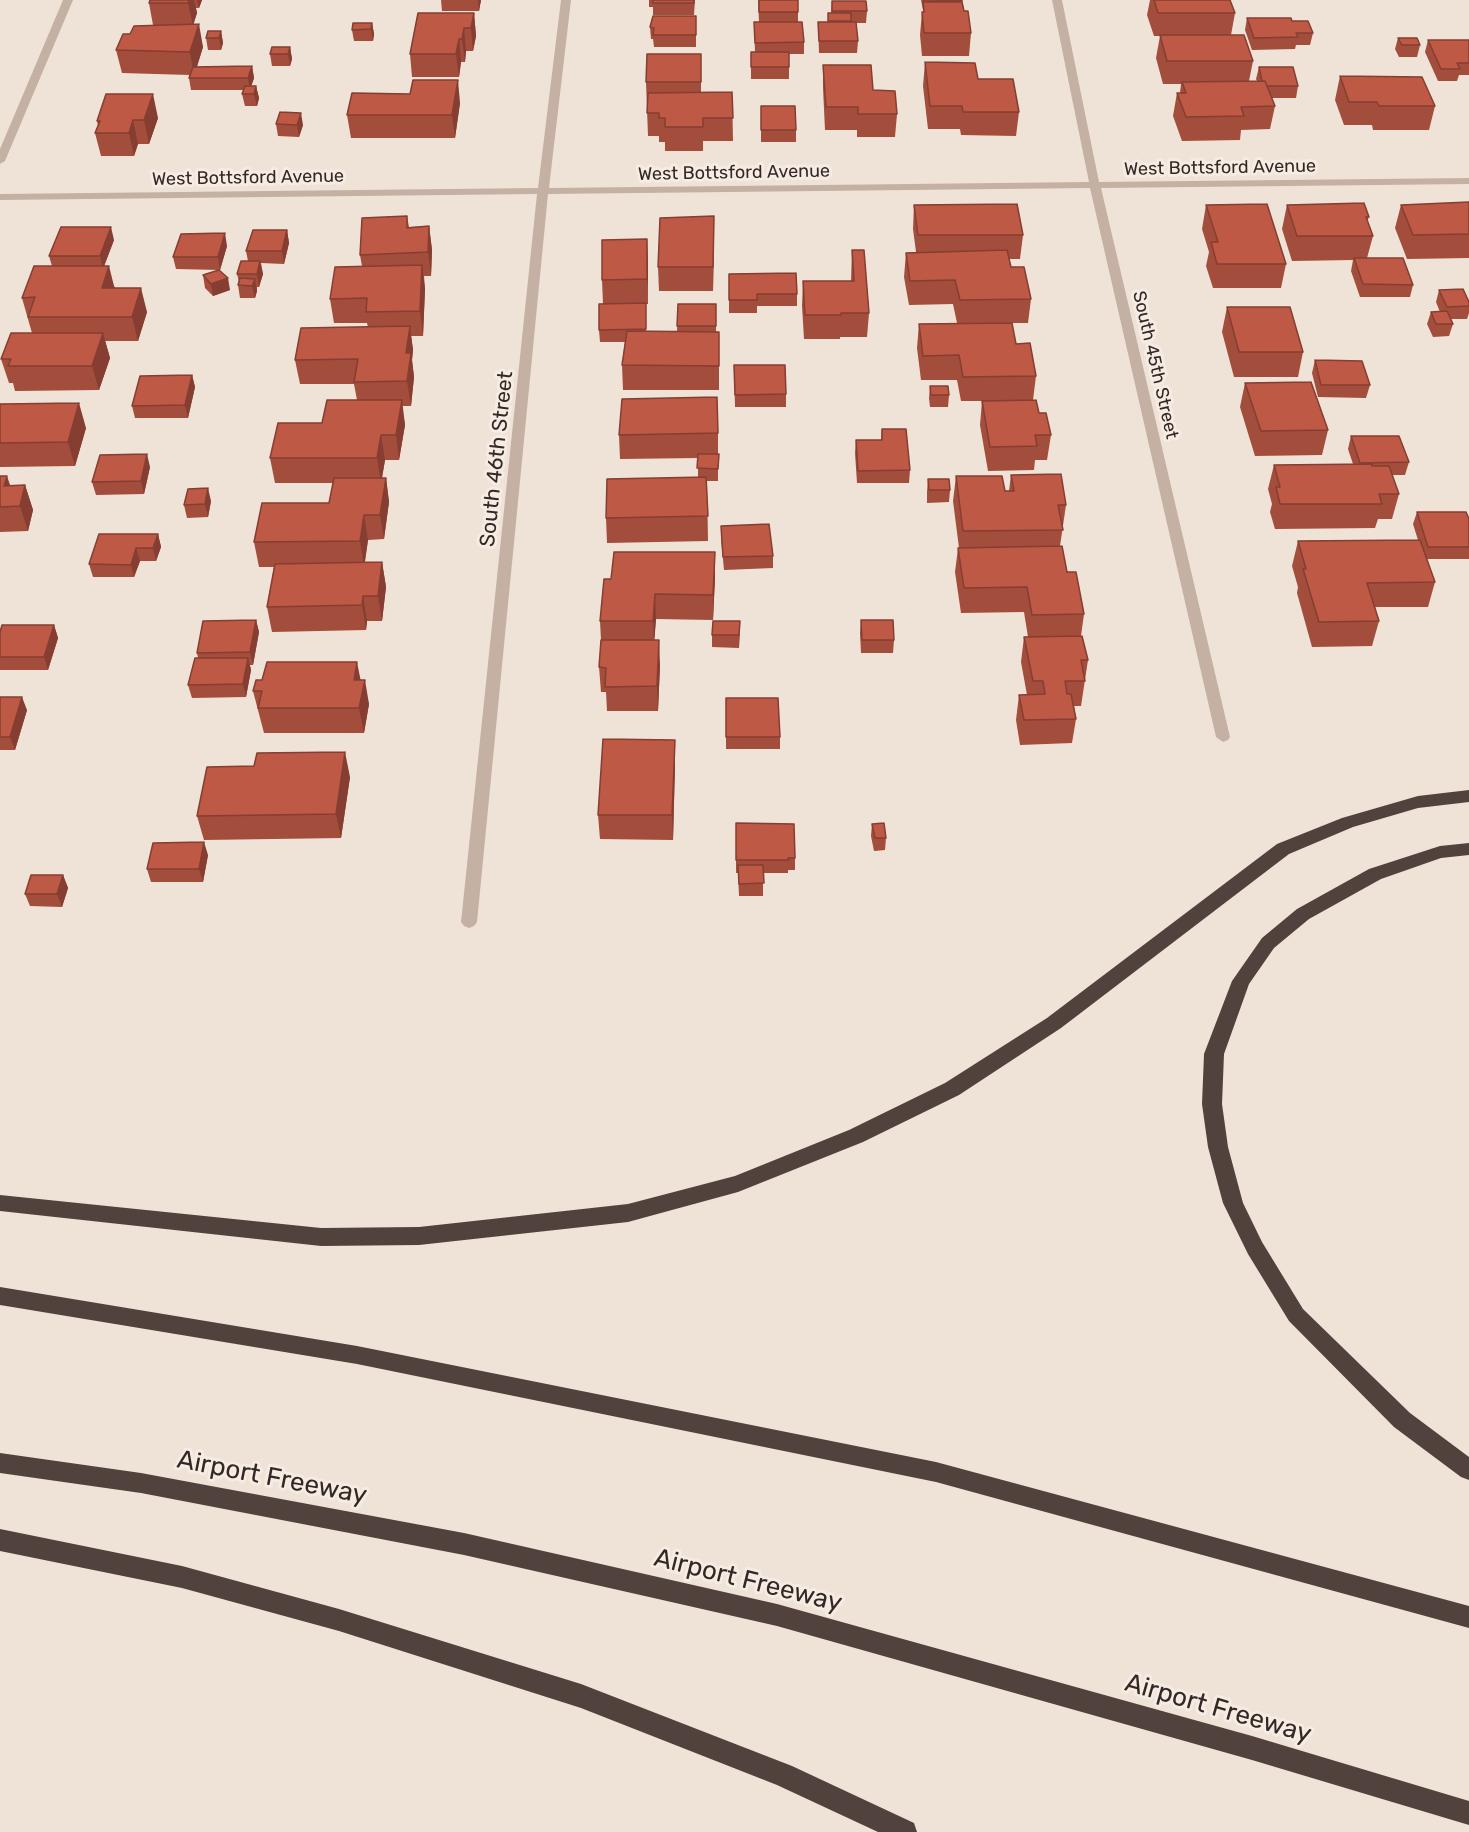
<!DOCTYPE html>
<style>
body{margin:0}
canvas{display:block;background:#efe2d7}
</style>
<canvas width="1469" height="1832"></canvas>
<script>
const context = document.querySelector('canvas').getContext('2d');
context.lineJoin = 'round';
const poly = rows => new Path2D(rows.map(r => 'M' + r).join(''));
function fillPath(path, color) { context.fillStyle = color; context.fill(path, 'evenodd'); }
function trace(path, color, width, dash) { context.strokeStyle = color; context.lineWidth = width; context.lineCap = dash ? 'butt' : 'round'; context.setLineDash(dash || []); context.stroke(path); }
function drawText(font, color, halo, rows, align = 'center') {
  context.font = font + ' Rubik,sans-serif'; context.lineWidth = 6; context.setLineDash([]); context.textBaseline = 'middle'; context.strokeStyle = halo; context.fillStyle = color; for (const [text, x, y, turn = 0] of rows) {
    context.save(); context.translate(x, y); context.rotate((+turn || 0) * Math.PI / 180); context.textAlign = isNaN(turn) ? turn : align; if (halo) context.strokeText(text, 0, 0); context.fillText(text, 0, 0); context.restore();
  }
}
fillPath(poly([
 [63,0,73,0,5,161,0,164,0,149,63,0],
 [561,0,571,0,549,188,1089,182,1052,0,1062,0,1099,182,1469,178,1469,184,1101,188,1230,737,1228,740,1223,742,1216,737,1090,188,548,194,477,922,474,926,469,928,464,926,461,922,537,194,0,200,0,194,538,188,561,0]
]), '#c5b1a4');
fillPath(poly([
 [1469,790,1469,802,1418,808,1353,827,1289,854,1061,1028,959,1095,863,1142,738,1192,628,1222,419,1245,321,1246,0,1211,0,1195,321,1228,419,1227,628,1204,735,1176,849,1130,945,1083,1047,1018,1277,844,1342,818,1418,796,1469,790],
 [1469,843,1469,855,1441,858,1381,879,1309,919,1274,948,1249,984,1224,1054,1222,1104,1228,1147,1243,1203,1262,1242,1303,1309,1410,1413,1469,1457,1469,1480,1461,1477,1394,1427,1289,1321,1248,1254,1223,1203,1208,1147,1202,1104,1204,1054,1232,981,1262,938,1297,909,1369,869,1440,846,1469,843],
 [0,1287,357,1346,936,1462,1469,1606,1469,1628,936,1482,357,1364,0,1305,0,1287],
 [0,1453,141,1473,464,1533,777,1604,1252,1736,1469,1801,1469,1825,1252,1760,777,1626,464,1555,141,1493,0,1473,0,1453],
 [0,1529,182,1566,339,1609,581,1684,792,1766,914,1823,917,1832,878,1832,777,1785,581,1708,339,1631,182,1588,0,1551,0,1529]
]), '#52423d');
fillPath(poly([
 [150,0,202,0,199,8,196,8,197,13,193,24,203,47,197,67,252,66,254,78,251,86,256,86,259,98,257,106,245,106,242,94,244,90,191,90,189,78,190,75,122,73,116,50,130,34,153,25,149,3],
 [441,0,481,0,479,11,442,11],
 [649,0,695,0,694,15,653,15,653,7,649,7],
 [758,0,798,12,798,22,804,42,804,54,789,54,789,79,751,79,751,52,755,52,754,22,759,22],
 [921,0,962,0,964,11,971,33,969,56,922,56,920,35,922,12,923,12,923,10],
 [1150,0,1230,0,1235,13,1231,35,1253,61,1249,81,1257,81,1256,79,1259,67,1298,86,1296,98,1271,98,1275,106,1270,129,1241,130,1240,140,1182,141,1173,116,1177,93,1180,93,1181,84,1163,84,1156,58,1160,36,1154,36,1147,15],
 [832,1,867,11,866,23,856,23,858,41,857,53,819,53,818,22,828,22,828,13,831,13],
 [474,13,476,36,473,51,466,51,465,62,461,62,459,77,412,77,410,54],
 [696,16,696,47,654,47,653,39,651,39,650,27],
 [1247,18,1292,21,1313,33,1310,45,1296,45,1295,49,1252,50,1245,30],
 [372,23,374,34,373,41,354,41,352,30],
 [221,31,223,43,221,50,208,50,206,38],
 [1398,38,1420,45,1417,57,1399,57,1395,49],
 [1428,40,1469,40,1469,75,1459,75,1457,81,1438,81,1425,52],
 [290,47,292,59,290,66,272,66,270,54],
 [701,54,701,92,732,92,733,141,703,141,703,151,665,151,665,142,659,142,659,136,648,136,646,82],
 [925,62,978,79,1019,112,1016,136,961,135,960,129,928,129,923,86],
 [823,65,873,90,897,114,895,137,857,137,857,130,825,130,823,88],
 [1340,76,1435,106,1429,130,1373,130,1372,125,1344,125,1335,100],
 [410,94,460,103,455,138,351,138,347,115],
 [761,106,796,130,796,142,761,142],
 [158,118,149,144,138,144,134,156,101,156,95,133,98,126,97,121],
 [276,124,303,125,299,137,278,136],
 [1469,202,1469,258,1407,259,1395,228,1401,205],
 [914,205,1023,235,1020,259,1009,259,1011,267,1031,299,1028,323,1012,323,1016,344,1036,376,1033,400,1039,413,1051,435,1047,460,1035,460,1034,470,988,471,980,425,982,401,961,401,957,380,921,380,917,348,919,324,957,323,953,304,909,305,904,277,906,253,916,252,913,229],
 [1206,205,1286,264,1281,288,1213,288,1206,266,1209,252,1202,229],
 [1287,205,1369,217,1367,221,1373,236,1367,258,1413,285,1410,297,1360,297,1351,271,1353,260,1292,261,1282,229],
 [407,216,409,227,429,226,432,250,431,276,424,276,425,289,423,336,411,336,413,350,412,360,414,377,411,406,402,406,405,425,399,460,385,460,382,478,386,478,389,502,384,539,368,540,365,562,382,562,386,587,382,621,367,621,366,630,272,632,267,607,274,567,259,567,254,542,329,503,333,483,275,483,270,458,357,400,354,384,300,384,295,360,368,327,367,323,334,323,330,299,362,266,360,255],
 [714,216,713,291,659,291,658,267],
 [287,230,289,243,284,264,261,263,263,274,259,287,257,287,257,291,255,298,240,298,238,285,239,282,237,274,248,261,246,251],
 [647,239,648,304,646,304,646,332,677,332,678,304,716,304,716,332,719,332,719,390,623,390,622,365,625,342,600,342,599,330,603,304,602,280],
 [114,240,104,266,115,288,147,312,138,341,105,341,110,358,99,390,15,391,13,383,9,383,1,359,32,333,22,298,52,266,49,256],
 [227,246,220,270,176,269,173,257],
 [852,250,869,313,867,337,840,337,840,339,804,339,802,306,803,281,851,281],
 [729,274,797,294,797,306,757,306,757,313,729,313],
 [203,275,230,290,213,296,205,288],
 [1439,290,1469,302,1469,313,1467,319,1451,319,1453,324,1449,336,1433,337,1427,324,1431,312,1440,312,1436,302],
 [1227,307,1303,352,1298,377,1234,377,1222,332],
 [1315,360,1370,385,1366,398,1318,397,1312,373],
 [734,365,786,394,786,407,735,407],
 [192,375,195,387,188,418,135,418,132,406],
 [1245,383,1328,430,1322,455,1255,456,1240,407],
 [930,386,949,395,948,407,930,407,929,398],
 [0,404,86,428,75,466,0,467],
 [882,429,910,470,909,483,857,483,855,453,856,440,881,440],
 [718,433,718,481,707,481,708,541,607,543,606,518,698,477,698,458,620,459,619,435],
 [1351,436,1409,462,1405,475,1392,475,1399,494,1392,519,1378,519,1375,528,1275,529,1270,512,1272,504,1268,489,1274,465,1353,464,1348,449],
 [150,467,144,494,96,495,92,482],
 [1011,475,1066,505,1060,546,1067,572,1084,614,1081,636,1088,660,1081,706,1074,706,1076,719,1072,743,1020,745,1016,720,1019,695,1027,695,1021,662,1024,637,1028,637,1024,612,961,613,955,572,958,548,959,548,953,501,956,476,1005,491,1009,491],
 [0,476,11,486,25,485,33,510,28,531,0,532],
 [928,479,950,490,949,502,927,503,927,492],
 [211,501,208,517,187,518,184,505],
 [1417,512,1469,519,1469,559,1427,559,1435,582,1428,607,1375,607,1379,621,1372,646,1312,647,1297,593,1298,587,1292,566,1298,541,1418,540,1413,524],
 [721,526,773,556,773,568,724,570,721,538],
 [158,534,161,547,156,561,140,561,134,577,93,577,89,564],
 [715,577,713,620,656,619,654,640,660,665,658,711,607,711,606,692,601,692,599,667,601,640,600,621,611,579],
 [256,620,259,632,253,665,250,665,251,670,246,697,192,698,188,685,198,658,197,653],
 [861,620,894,640,893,653,861,653,860,633],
 [54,625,58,638,48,670,0,670,0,632],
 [740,634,739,648,712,647,712,635],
 [360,680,369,704,364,733,264,733,253,691],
 [0,697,27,710,15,750,0,750],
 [726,698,780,737,780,749,726,749],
 [675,740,675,764,673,840,600,839,598,815],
 [254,766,350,777,341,838,204,840,197,816],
 [736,823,795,858,795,870,788,870,788,873,763,873,763,896,739,896,738,873,736,873],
 [872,824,886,838,885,850,874,851,871,836],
 [208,855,203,882,151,882,147,869],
 [63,875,68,888,62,907,30,906,25,894]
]), '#a34d3c');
fillPath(poly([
 [189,0,194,0,197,13,193,26,188,3],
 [197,0,202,0,199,8],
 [478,0,481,0,479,11],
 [474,13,476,36,473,51,471,28],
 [372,23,374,34,373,41,371,29],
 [199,24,203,47,194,75,190,52],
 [464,28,466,51,465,62,462,39],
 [221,31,223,43,221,50,219,38],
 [459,39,461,62,459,77,456,54],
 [290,47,292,59,290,66,288,54],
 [252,66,254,78,250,90,248,78],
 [458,80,460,103,455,138,452,115],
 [256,86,259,98,257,106,254,94],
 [153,94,158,118,149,144,144,120],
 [301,113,303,125,299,137,297,125],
 [133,120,138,144,134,156,129,133],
 [714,216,714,240,713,291,713,267],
 [429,226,432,250,431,276,428,252],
 [111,227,114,240,103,269,100,256],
 [287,230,289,243,284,264,282,251],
 [225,233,227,246,220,270,218,257],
 [647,239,648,263,648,304,647,279],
 [260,261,263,274,259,287,257,274],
 [422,265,425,289,423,336,420,311],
 [109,266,115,290,102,288],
 [228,278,230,290,213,296,211,284],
 [255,279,257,291,255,298,252,286],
 [141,288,147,312,138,341,132,317],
 [410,326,413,350,412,360,414,377,411,406,407,381,406,353],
 [103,333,110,358,99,390,92,366],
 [192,375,195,387,188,418,185,405],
 [402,400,405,425,399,460,396,435],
 [79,403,86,428,75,466,68,442],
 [381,435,385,460,381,483,377,458],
 [147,454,150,467,144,494,141,481],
 [7,476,15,500,4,486],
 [386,478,389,502,384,539,380,515],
 [25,485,33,510,28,531,20,506],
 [208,488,211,501,208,517,205,504],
 [364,515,368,540,364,566,360,541],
 [158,534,161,547,156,561,153,548],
 [136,548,140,561,134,577,131,565],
 [715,552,715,577,713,620,713,595],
 [382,562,386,587,382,621,378,596],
 [655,594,656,619,654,646,653,621],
 [363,596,367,621,366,630,362,605],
 [256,620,259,632,253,665,250,652],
 [54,625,58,638,48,670,44,657],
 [659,640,660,665,658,711,657,686],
 [248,658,251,670,246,697,243,684],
 [357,662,362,687,354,680],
 [365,680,369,704,364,733,359,708],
 [22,697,27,710,15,750,10,737],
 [675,740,675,764,673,840,672,815],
 [345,752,350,777,341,838,336,814],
 [204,842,208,855,203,882,199,869],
 [63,875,68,888,62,907,57,894]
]), '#853e31');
const building = poly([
 [150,0,189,0,188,3,149,3,150,0],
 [653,0,694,0,694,3,653,3,653,0],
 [759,0,798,0,798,12,759,12,759,0],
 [924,0,962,0,962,1,924,2,924,0],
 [1154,0,1230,0,1235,13,1158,13,1154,0],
 [832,1,866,1,867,11,832,11,832,1],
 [923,2,962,2,964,11,968,11,971,33,924,33,922,12,924,12,923,2],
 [418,13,474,13,471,28,464,28,462,39,459,39,456,54,410,54,418,13],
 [828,13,851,13,851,21,828,21,828,13],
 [653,16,696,16,696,35,653,35,654,28,650,27,653,16],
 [1247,18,1291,18,1292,21,1308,21,1313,33,1296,33,1298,37,1254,38,1247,18],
 [754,22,802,22,804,42,755,43,754,22],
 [818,22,856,22,858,41,819,41,818,22],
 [353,23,372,23,371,29,352,30,353,23],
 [199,24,190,52,116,50,123,34,130,34,134,26,199,24],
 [208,31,221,31,219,38,206,38,208,31],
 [1160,35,1244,35,1253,61,1167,61,1160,35],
 [1398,38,1417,38,1420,45,1402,45,1398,38],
 [1428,40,1469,40,1469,63,1457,63,1460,69,1441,69,1428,40],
 [272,47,290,47,288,54,270,54,272,47],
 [751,52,789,52,789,67,751,67,751,52],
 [647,54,701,54,701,82,646,82,647,54],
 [925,62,975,63,978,79,1013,79,1019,112,963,112,962,106,930,106,925,62],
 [823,65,871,65,873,90,895,91,897,114,858,114,858,107,826,107,823,65],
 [252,66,248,78,189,78,193,67,252,66],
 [1259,67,1293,67,1298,86,1267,86,1265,81,1262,81,1259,67],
 [1340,76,1422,77,1435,106,1379,106,1377,102,1349,102,1340,76],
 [413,80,458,80,452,115,347,115,352,93,410,94,413,80],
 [1265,81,1275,106,1241,107,1244,116,1186,117,1177,93,1186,93,1182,82,1265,81],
 [245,86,256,86,254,94,242,94,245,86],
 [732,92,733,118,703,118,703,127,665,127,665,118,659,118,659,113,647,113,648,93,732,92],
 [106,94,153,94,144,120,133,120,129,133,95,133,100,121,97,121,106,94],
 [761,106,795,106,796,130,761,130,761,106],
 [280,112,301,113,297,125,276,124,280,112],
 [1469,202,1469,234,1413,235,1401,205,1469,202],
 [1364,203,1369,217,1366,217,1373,236,1297,236,1287,205,1364,203],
 [1017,204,1023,235,918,235,914,205,1017,204],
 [1267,204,1286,264,1217,264,1211,242,1218,242,1206,205,1267,204],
 [407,216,407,228,429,226,428,252,360,255,362,218,407,216],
 [714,216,713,267,658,267,660,218,714,216],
 [61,227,111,227,100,256,49,256,61,227],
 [253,230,287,230,282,251,246,251,253,230],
 [225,233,218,257,173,257,181,234,225,233],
 [647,239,647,279,602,280,602,240,647,239],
 [852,250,864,250,869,313,841,313,841,315,805,315,803,281,854,281,852,250],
 [1007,250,1011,267,1024,267,1031,299,960,300,955,280,910,281,906,253,1007,250],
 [1354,258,1403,258,1413,285,1363,284,1354,258],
 [241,261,260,261,257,274,237,274,241,261],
 [422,265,420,311,366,312,367,298,330,299,335,267,422,265],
 [34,266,109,266,102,288,141,288,132,317,28,317,35,297,22,298,34,266],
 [219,270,228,278,211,284,203,275,219,270],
 [796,273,797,294,757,294,757,300,729,300,729,274,796,273],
 [240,278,255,279,252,286,238,285,240,278],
 [1463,289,1469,302,1469,306,1447,307,1439,290,1463,289],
 [646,303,646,329,599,330,599,304,646,303],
 [678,304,716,304,716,326,677,326,678,304],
 [1227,307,1290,307,1303,352,1239,352,1227,307],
 [1447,311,1453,324,1436,324,1431,312,1447,311],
 [1012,323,1016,344,1030,343,1036,376,963,377,959,355,923,356,919,324,1012,323],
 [410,326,406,353,411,353,407,381,354,382,358,359,295,360,301,328,410,326],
 [627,331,719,332,719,366,622,365,627,331],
 [11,333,103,333,92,366,8,366,11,359,1,359,11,333],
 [1315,360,1362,361,1370,385,1321,385,1315,360],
 [734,365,785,365,786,394,735,395,734,365],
 [192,375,185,405,132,406,140,376,192,375],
 [1311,382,1328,430,1261,431,1245,383,1311,382],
 [930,386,948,386,949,395,931,395,930,386],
 [717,397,718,433,619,435,622,399,717,397],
 [327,400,402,400,396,435,381,435,377,458,270,458,278,423,322,423,327,400],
 [1036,400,1039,413,1046,413,1051,435,1035,435,1037,446,990,447,982,401,1036,400],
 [79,403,68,442,0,443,0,404,79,403],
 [882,429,906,429,910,470,858,471,856,440,882,440,882,429],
 [1351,436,1399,436,1409,462,1360,463,1351,436],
 [147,454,141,481,92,482,100,455,147,454],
 [698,454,719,454,718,469,697,468,698,454],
 [1372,464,1372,466,1389,466,1399,494,1379,494,1382,504,1280,504,1276,487,1280,487,1274,465,1372,464],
 [1061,474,1066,505,1058,505,1063,530,963,531,956,476,1002,476,1005,491,1014,491,1011,475,1061,474],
 [0,476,7,476,4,486,25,485,20,506,0,507,0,476],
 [706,477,708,516,606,518,607,479,706,477],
 [334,478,386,478,380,515,364,515,360,541,254,542,262,503,329,503,334,478],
 [928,479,949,479,950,490,929,490,928,479],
 [208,488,205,504,184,505,188,489,208,488],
 [1417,512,1466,512,1469,519,1469,547,1428,547,1417,512],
 [769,524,773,556,723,557,721,526,769,524],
 [99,534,158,534,153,548,136,548,131,565,89,564,99,534],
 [1420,540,1435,582,1367,583,1379,621,1319,622,1303,569,1306,569,1298,541,1420,540],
 [1062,546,1067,572,1076,572,1084,614,1032,615,1027,587,964,588,958,548,1062,546],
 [614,552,715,552,713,595,655,594,653,621,600,621,604,579,611,579,614,552],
 [382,562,378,596,363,596,362,605,267,607,275,564,382,562],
 [256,620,250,652,197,653,203,621,256,620],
 [861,620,893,620,894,640,862,640,861,620],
 [713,621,740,621,739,635,712,635,713,621],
 [2,625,54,625,44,657,0,657,0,632,2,625],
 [1082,636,1088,660,1081,660,1085,681,1065,681,1067,694,1071,694,1076,719,1024,720,1019,695,1045,694,1043,681,1033,681,1024,637,1082,636],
 [601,640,659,640,657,686,605,687,606,668,599,667,601,640],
 [195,658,248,658,243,684,188,685,195,658],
 [267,662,357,662,354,680,365,680,359,708,258,708,262,691,253,691,256,680,262,680,267,662],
 [0,697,22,697,10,737,0,737,0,697],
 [726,698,778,698,780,737,726,737,726,698],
 [603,739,675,740,672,815,598,815,603,739],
 [345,752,336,814,197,816,207,767,254,766,257,753,345,752],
 [736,823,794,824,795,858,788,858,789,860,736,860,736,823],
 [884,823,886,838,875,838,872,824,884,823],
 [204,842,199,869,147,869,153,843,204,842],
 [738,865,763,865,764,883,739,884,738,865],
 [31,875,63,875,57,894,25,894,31,875]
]);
fillPath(building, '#be5946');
trace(building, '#853e31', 1.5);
drawText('18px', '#322825', '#f7ece3', [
 ["West Bottsford Avenue",1220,168,-1],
 ["West Bottsford Avenue",734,173,-1],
 ["West Bottsford Avenue",248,178,-1],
 ["South 45th Street",1155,365,77]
]);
drawText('21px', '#322825', '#f7ece3', [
 ["South 46th Street",497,459,-84]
]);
drawText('26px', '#322825', '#f7ece3', [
 ["Airport Freeway",272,1478,11],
 ["Airport Freeway",748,1581,14],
 ["Airport Freeway",1218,1709,16]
]);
</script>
